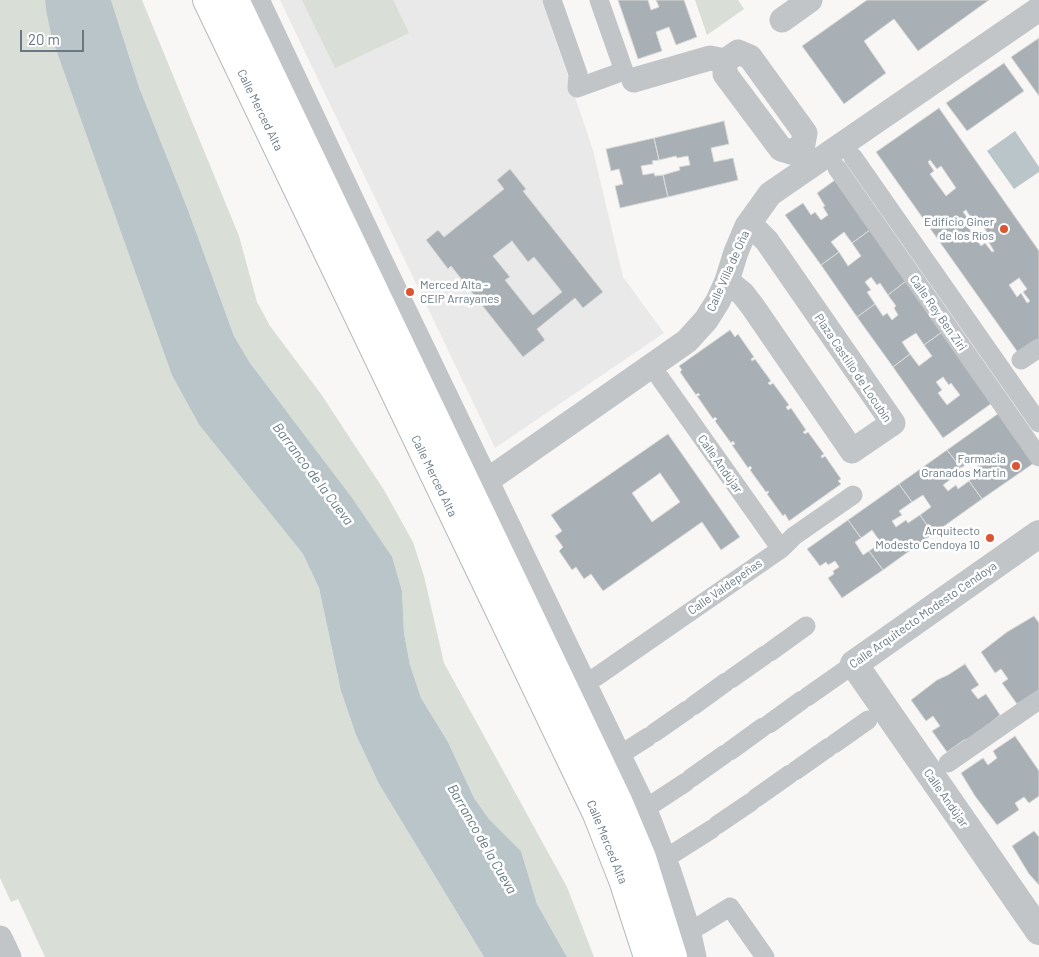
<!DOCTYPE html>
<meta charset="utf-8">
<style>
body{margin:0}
#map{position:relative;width:1039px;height:957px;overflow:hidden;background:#f8f7f5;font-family:Barlow,sans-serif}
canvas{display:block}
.scale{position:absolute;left:20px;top:30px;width:64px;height:22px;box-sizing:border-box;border:2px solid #687984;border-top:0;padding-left:6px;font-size:15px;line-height:18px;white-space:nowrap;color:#687984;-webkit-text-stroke:4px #fff;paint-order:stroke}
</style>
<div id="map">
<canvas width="1039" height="957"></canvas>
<div class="scale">20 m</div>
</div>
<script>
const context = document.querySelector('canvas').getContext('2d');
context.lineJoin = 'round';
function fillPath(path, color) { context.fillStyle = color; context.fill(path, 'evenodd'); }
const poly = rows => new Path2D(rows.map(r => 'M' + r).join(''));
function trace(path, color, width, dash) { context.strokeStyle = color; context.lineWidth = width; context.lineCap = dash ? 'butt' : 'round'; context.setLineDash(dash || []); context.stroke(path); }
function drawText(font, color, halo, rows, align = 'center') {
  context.font = font + ' Barlow,sans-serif'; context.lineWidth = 5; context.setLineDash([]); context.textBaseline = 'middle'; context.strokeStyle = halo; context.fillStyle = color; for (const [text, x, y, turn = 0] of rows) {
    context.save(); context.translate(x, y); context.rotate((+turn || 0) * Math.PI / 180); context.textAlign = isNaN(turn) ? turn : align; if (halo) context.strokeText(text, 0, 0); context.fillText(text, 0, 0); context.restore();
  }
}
fillPath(poly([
 [280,0,542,0,593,150,623,277,664,333,495,448]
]), '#e8e9e8');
fillPath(poly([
 [0,0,45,0,46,10,200,426,303,554,319,588,341,691,356,735,379,784,484,957,45,957,18,899,11,902,0,878],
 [111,0,142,0,239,236,257,302,270,326,321,394,384,490,413,542,424,576,444,663,567,887,594,957,567,957,537,904,521,851,489,819,474,798,448,742,421,698,410,665,404,633,402,591,391,557,353,499,250,363,234,336,188,210,139,87],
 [302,0,393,0,409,33,335,68],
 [695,0,738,0,744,9,707,35]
]), '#d9ded6');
fillPath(poly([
 [45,0,111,0,139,87,188,210,234,336,250,363,353,499,392,557,402,591,404,633,410,665,421,698,448,742,474,798,489,819,521,851,537,904,567,957,484,957,379,784,356,735,341,691,319,588,303,554,200,426,172,375,52,38,46,10],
 [1015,131,1039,167,1039,172,1014,189,987,151]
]), '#bac5c9');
const building = poly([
 [618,0,648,0,651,10,659,7,656,0,684,0,697,37,676,45,669,27,656,32,662,51,638,59,618,0],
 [867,0,989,0,918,51,894,19,864,41,886,73,844,104,802,46,867,0],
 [1039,38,1039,96,1011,57,1039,38],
 [1004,63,1024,91,967,131,946,103,1004,63],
 [939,108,1039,251,1039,340,1019,354,876,152,939,108],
 [930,160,937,169,941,166,956,188,946,196,930,174,934,171,928,162,930,160],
 [966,210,972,219,976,217,992,239,988,241,994,251,992,252,985,243,981,246,966,224,970,221,963,212,966,210],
 [1019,278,1027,289,1023,292,1030,301,1027,303,1021,293,1017,297,1009,285,1019,278],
 [724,121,729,144,711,148,714,162,733,158,738,180,668,197,663,175,680,170,679,167,690,165,688,156,677,158,676,156,659,160,654,138,724,121],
 [654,138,659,160,652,161,653,164,641,166,643,175,654,173,655,176,663,175,668,197,620,208,615,186,623,184,619,169,611,171,606,149,654,138],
 [510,169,526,189,523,191,603,292,583,308,575,298,542,325,537,329,545,340,523,357,451,266,448,269,426,240,438,230,444,237,504,189,497,180,510,169],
 [512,241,528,262,534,257,562,292,533,315,505,280,510,277,493,256,512,241],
 [835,180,870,230,852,243,844,232,831,242,839,252,821,265,785,215,803,203,811,215,815,212,821,220,828,215,823,207,825,206,817,193,835,180],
 [870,230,906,281,888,295,880,283,877,285,871,277,865,282,871,290,867,292,875,304,857,317,821,265,839,252,848,266,861,256,852,243,870,230],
 [906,281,942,332,924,345,916,333,902,342,910,354,893,367,857,317,875,304,883,316,887,313,892,320,898,315,894,308,896,306,888,295,906,281],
 [730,330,735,337,738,334,754,357,751,359,752,361,755,359,771,381,768,383,770,385,773,383,789,405,786,407,788,410,791,408,806,430,803,432,805,434,808,432,824,454,821,456,822,458,825,456,841,479,838,481,841,484,789,521,785,514,783,516,767,494,769,492,768,491,766,492,750,470,752,468,750,466,748,468,732,445,735,444,733,441,731,443,715,421,717,419,715,417,713,419,697,396,700,395,698,393,696,395,680,372,682,370,679,366,730,330],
 [942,332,992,403,943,438,893,367,910,354,919,366,932,356,924,345,942,332],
 [943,377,949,385,951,383,960,395,947,405,938,393,942,390,936,382,943,377],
 [999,413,1034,463,982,499,969,481,982,472,973,459,961,468,947,450,999,413],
 [668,434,740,537,721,550,702,522,603,591,591,574,584,579,576,567,572,570,559,551,563,547,555,536,562,531,551,515,668,434],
 [660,473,680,502,652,522,632,493,660,473],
 [947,450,961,468,949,476,951,479,943,485,948,491,956,485,958,489,969,481,982,499,933,534,920,515,931,507,923,495,912,502,899,484,947,450],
 [899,484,912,502,899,511,902,515,892,521,896,527,906,520,908,523,920,515,933,534,883,570,869,551,881,543,872,530,861,538,848,520,899,484],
 [848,520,861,538,855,542,863,555,869,551,883,570,842,598,828,578,834,574,833,571,839,567,835,561,828,565,826,562,820,566,807,549,848,520],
 [1034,616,1039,623,1039,690,1017,704,1002,683,1008,679,1001,669,995,673,981,652,1007,632,1034,616],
 [965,664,979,685,971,690,978,699,986,694,1000,715,973,737,964,740,947,752,932,731,940,726,933,716,926,721,911,700,937,680,948,675,965,664],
 [1015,736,1039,771,1039,796,1029,803,1024,797,1015,803,1019,810,997,825,975,796,961,773,983,758,988,765,997,758,993,751,1015,736],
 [1034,831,1039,837,1039,885,1029,874,1012,846,1034,831]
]);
fillPath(building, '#a8b0b5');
trace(building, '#d9d9d7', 1);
const primary = poly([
 [207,0,597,814,623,880,648,957],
 [235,0,618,801,642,858,673,957]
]);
trace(primary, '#b4b9bc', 30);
trace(poly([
 [552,0,578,74,577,88,624,71,599,0],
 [853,157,1039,423],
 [837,168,1039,457],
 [1021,360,1039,348],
 [660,378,781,549],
 [770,652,806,626],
 [596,677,781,549,794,536,853,495],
 [731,679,765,655],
 [807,697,854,664],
 [693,706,726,682],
 [769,724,802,700],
 [654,733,687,710],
 [834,744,868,720],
 [629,749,648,737],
 [730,751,763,727],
 [948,763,1039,700],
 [795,771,829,747],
 [691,778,725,754],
 [756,798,790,774],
 [654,803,686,782],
 [717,825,751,802],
 [674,853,712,829],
 [699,926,730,907,765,957]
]), '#c1c5c8', 19);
trace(poly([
 [257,0,379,258,645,810,669,872,688,930,694,957],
 [782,20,810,0],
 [738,52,750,57,805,133,803,144,797,149,791,152,781,149,725,74,725,61,738,52],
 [634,80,710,58,725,61],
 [727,281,743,294,753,307,852,451,893,423,767,241,756,230,747,226],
 [488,480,687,341,706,320,718,301,727,281,736,252,747,226,770,194,1039,9],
 [0,938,9,957]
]), '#c1c5c8', 25);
trace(poly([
 [1039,534,854,664,1039,931]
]), '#c1c5c8', 28);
trace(primary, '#fff', 28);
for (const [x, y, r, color] of [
 [1004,229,5,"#d95533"],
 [410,292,5,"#d95533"],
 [1016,466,5,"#d95533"],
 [990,538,5,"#d95533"]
]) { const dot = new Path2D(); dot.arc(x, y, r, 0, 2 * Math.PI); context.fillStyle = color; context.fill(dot); trace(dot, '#fff', 2); }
drawText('12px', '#687984', '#fff', [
 ["Calle Merced Alta",260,110,64],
 ["Calle Villa de Oña",728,271,-66],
 ["Calle Rey Ben Ziri",938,313,55],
 ["Plaza Castillo de Locubín",853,368,56],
 ["Calle Andújar",720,464,55],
 ["Calle Merced Alta",434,476,64],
 ["Calle Valdepeñas",725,587,-35],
 ["Calle Arquitecto Modesto Cendoya",923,615,-35],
 ["Calle Andújar",946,798,55],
 ["Calle Merced Alta",607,842,68]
]);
drawText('12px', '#687984', '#fff', [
 ["Edificio Giner",994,222],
 ["de los Ríos",994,236],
 ["Merced Alta -",420,285,"left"],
 ["CEIP Arrayanes",420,299,"left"],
 ["Farmacia",1006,459],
 ["Granados Martin",1006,473],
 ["Arquitecto",980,531],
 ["Modesto Cendoya 10",980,545]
], 'right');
drawText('italic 14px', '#647980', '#fff', [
 ["Barranco de la Cueva",313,474,53],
 ["Barranco de la Cueva",482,839,60]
]);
</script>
